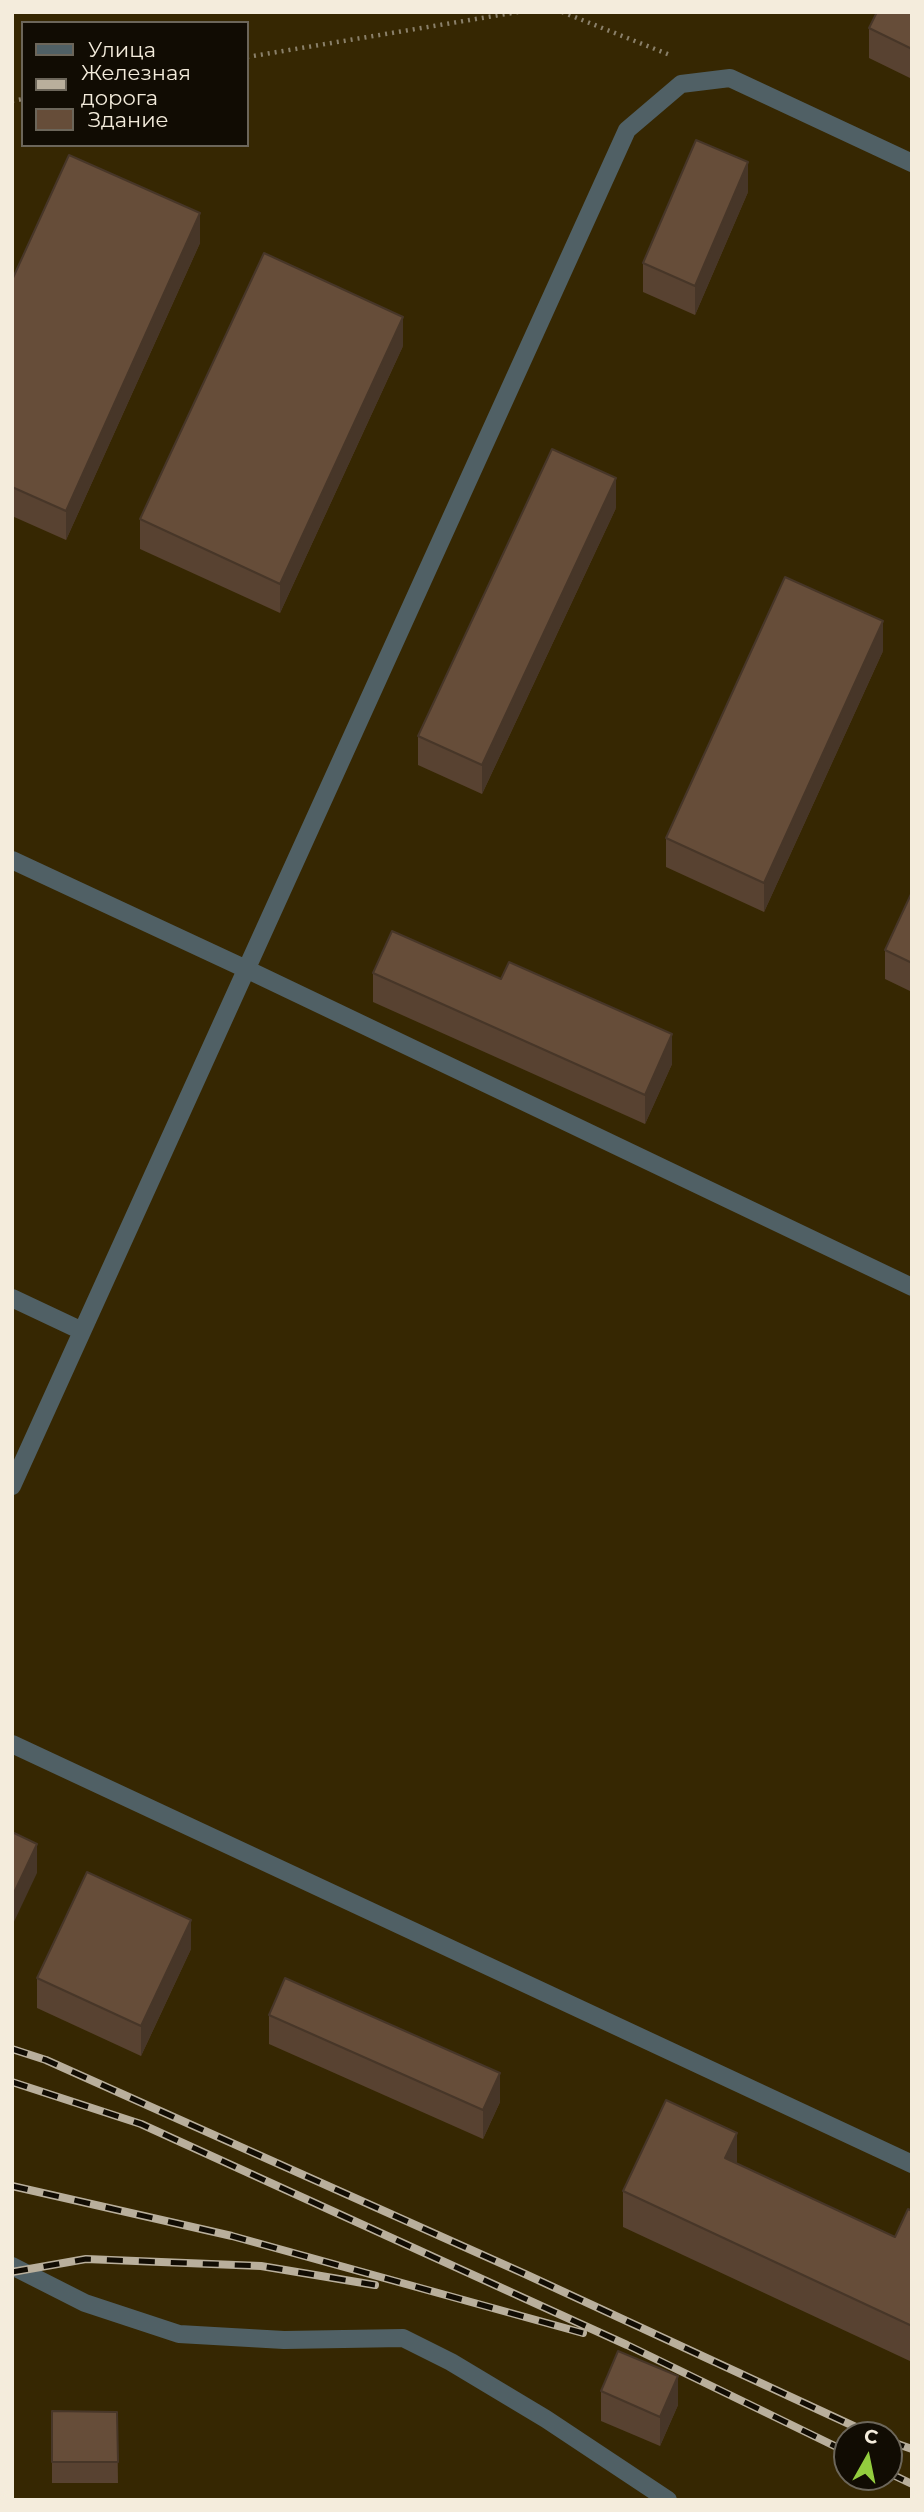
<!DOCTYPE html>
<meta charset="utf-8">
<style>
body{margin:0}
#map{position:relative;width:924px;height:2512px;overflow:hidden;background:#2d2105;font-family:Montserrat,sans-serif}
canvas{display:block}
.frame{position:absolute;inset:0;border:14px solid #f4ecdc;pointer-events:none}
.legend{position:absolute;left:21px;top:21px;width:228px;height:126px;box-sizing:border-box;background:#110c03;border:2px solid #6c665a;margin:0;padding:9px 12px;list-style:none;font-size:21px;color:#f4ecdc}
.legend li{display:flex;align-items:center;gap:14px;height:35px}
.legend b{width:35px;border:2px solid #6c665a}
.north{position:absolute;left:833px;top:2421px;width:70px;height:70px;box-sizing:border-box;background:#110c03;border:2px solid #6c665a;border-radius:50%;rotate:9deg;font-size:19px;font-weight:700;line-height:28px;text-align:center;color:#f4ecdc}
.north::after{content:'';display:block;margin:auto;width:24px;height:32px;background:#93cd3e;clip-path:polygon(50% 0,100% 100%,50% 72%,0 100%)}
</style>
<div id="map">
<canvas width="924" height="2512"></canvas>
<div class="frame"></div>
<ul class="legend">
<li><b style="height:9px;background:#506065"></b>Улица</li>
<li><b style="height:9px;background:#b9af9c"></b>Железная дорога</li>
<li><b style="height:19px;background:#664d39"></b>Здание</li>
</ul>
<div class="north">С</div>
</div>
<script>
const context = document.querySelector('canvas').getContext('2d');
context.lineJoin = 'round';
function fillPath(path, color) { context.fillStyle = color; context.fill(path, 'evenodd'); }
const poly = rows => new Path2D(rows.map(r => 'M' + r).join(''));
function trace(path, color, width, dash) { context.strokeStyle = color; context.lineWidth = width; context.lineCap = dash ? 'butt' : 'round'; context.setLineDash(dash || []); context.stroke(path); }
fillPath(poly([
 [12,12,912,12,912,2500,12,2500],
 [23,23,247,23,247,145,23,145],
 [847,2435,889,2435,889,2477,847,2477]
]), '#362702');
trace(poly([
 [562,12,670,55],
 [247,57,518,12],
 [12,101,23,99]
]), '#8a806a', 4.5, [2, 5]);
trace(poly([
 [12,860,246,969,912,1287],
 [12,1298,82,1331],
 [12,1486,627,130,681,84,730,78,912,163],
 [12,1744,912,2164],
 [12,2266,85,2303,179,2334,284,2340,403,2338,451,2362,546,2419,668,2500]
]), '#506065', 18);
const rail = poly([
 [12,2049,46,2060,525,2274,873,2435],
 [12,2082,141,2124,627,2345,847,2452],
 [12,2186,232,2236,583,2333],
 [12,2272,86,2259,261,2266,375,2285],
 [889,2441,912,2449],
 [889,2473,912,2484]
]);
trace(rail, '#b9af9c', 8);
trace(rail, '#110c03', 5, [16]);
fillPath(poly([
 [912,12,912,79,869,58,869,28],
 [748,192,695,315,643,292,643,263],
 [200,243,66,540,12,516,12,280],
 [403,346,280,613,140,549,140,519],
 [616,508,482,794,418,765,418,736],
 [883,651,764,912,666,867,666,838],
 [912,892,912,992,885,979,885,950],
 [373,973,501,979,672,1064,645,1124,373,1002],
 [191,1949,141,2056,37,2008,37,1978],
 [269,2015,500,2102,483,2139,269,2044],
 [737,2163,895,2237,912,2211,912,2362,623,2227,623,2191],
 [601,2391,678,2405,660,2446,601,2421],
 [52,2411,117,2412,118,2483,52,2483]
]), '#584231');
fillPath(poly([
 [748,162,748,192,695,315,695,286],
 [200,213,200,243,66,540,66,511],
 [403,317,403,346,280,613,280,584],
 [616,478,616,508,482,794,482,765],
 [883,621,883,651,764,912,764,883],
 [672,1034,672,1064,645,1124,645,1095],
 [37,1844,37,1873,12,1926,12,1897],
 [191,1920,191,1949,141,2056,141,2026],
 [500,2073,500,2102,483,2139,483,2110],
 [737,2133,737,2169,725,2158],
 [678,2376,678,2405,660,2446,660,2417]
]), '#473628');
const building = poly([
 [877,12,912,12,912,49,869,28,877,12],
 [696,140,748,162,695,286,643,263,696,140],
 [69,155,200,213,66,511,12,487,12,280,69,155],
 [264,253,403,317,280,584,140,519,264,253],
 [552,449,616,478,482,765,418,736,552,449],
 [785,577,883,621,764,883,666,838,785,577],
 [912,892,912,963,885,950,912,892],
 [392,931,501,979,509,962,672,1034,645,1095,373,973,392,931],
 [12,1832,37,1844,12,1897,12,1832],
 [87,1872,191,1920,141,2026,37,1978,87,1872],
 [285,1978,500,2073,483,2110,269,2015,285,1978],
 [666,2100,737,2133,725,2158,895,2237,908,2209,912,2211,912,2326,623,2191,666,2100],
 [618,2351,678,2376,660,2417,601,2391,618,2351],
 [52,2411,117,2412,118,2462,52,2462,52,2411]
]);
fillPath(building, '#664d39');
trace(building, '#473628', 2);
</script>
